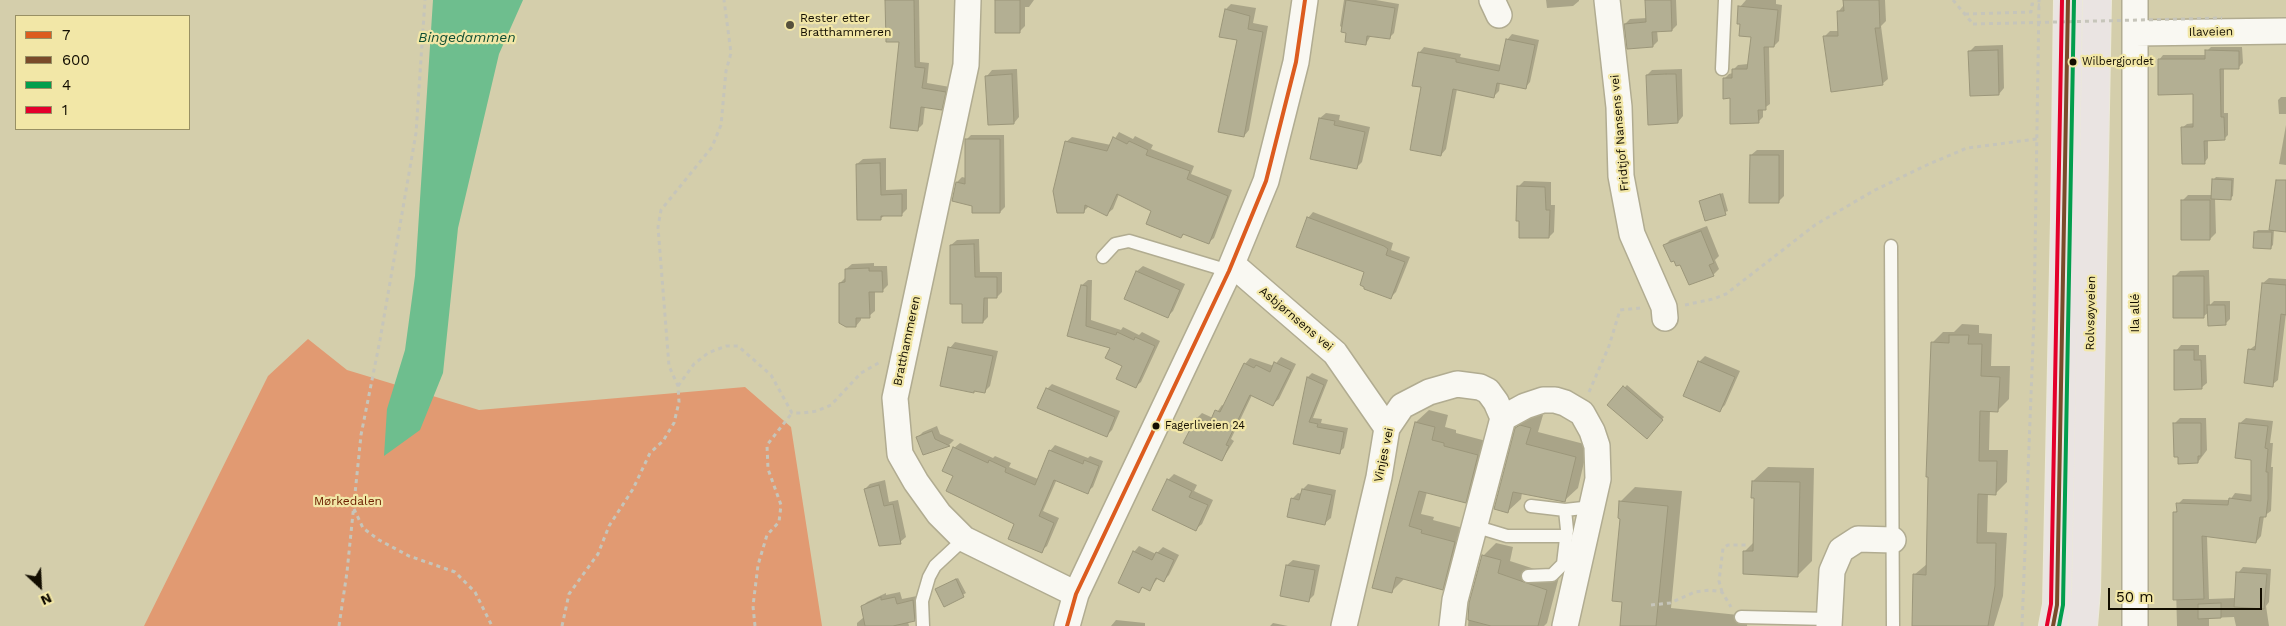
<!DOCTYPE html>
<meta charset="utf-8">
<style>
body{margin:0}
#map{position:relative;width:2286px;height:626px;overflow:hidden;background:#d4ceab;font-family:"Work Sans",sans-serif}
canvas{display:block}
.legend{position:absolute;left:15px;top:15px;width:175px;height:115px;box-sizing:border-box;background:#f2e7a7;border:1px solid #989064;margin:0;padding:6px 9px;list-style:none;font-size:15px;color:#120d00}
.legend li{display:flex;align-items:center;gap:10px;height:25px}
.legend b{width:25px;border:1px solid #989064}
.north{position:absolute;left:15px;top:561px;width:50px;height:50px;-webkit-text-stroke:4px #f2e7a7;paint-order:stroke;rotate:155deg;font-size:14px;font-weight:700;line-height:20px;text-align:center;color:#120d00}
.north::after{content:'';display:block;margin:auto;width:18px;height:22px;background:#120d00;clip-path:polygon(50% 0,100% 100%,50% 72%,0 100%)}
.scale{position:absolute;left:2108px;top:588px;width:154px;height:22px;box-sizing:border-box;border:2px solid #120d00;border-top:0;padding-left:6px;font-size:15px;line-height:18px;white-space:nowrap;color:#120d00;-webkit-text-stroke:4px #f2e7a7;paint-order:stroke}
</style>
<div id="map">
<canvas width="2286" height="626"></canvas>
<ul class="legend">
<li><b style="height:6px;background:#dc5c1f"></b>7</li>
<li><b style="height:6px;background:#7a4b2a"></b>600</li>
<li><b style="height:6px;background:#019e4d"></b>4</li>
<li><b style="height:6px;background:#e4002b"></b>1</li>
</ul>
<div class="north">N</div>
<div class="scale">50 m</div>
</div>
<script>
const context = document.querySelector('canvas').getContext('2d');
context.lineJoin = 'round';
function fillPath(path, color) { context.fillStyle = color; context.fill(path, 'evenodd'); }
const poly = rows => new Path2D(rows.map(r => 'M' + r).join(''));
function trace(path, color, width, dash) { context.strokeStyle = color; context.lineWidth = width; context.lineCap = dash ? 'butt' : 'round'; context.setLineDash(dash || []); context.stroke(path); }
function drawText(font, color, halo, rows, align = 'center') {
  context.font = font + ' "Work Sans",sans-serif'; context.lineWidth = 4.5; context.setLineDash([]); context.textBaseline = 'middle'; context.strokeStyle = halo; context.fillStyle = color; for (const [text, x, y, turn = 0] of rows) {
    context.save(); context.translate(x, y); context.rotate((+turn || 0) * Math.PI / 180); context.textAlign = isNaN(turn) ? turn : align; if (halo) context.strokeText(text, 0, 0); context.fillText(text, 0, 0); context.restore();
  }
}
fillPath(poly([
 [308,339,347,370,479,410,745,387,791,427,822,626,144,626,268,376]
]), '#e19a72');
fillPath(poly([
 [433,0,523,0,499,54,458,228,443,373,420,430,384,456,387,409,405,350,415,276]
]), '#6ebe8e');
fillPath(poly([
 [887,0,919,0,920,62,929,63,927,83,950,87,947,103,941,109,925,106,923,124,918,129,900,41],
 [996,0,1034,0,1029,7,1025,7,1025,26,1019,32],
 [1344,0,1376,0,1399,4,1394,33,1389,38,1371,35,1366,44,1348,32,1340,26],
 [1546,0,1579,0,1579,1,1573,6,1547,8],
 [1646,0,1676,0,1677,25,1672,30,1657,30,1658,41,1653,46,1625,24,1630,19,1647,18],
 [1746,0,1776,0,1776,4,1782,5,1779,41,1774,46,1769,46,1770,104,1763,109,1763,117,1758,122,1731,97,1724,79,1729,74,1733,73,1733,70,1738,65,1748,64,1752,36,1740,7],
 [1843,0,1885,0,1886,21,1881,26,1888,79,1882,84,1825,36,1830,31,1839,31,1838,12,1843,6],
 [1231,4,1256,8,1253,23,1268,26,1249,130,1244,136,1238,39,1226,9],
 [1512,34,1539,40,1530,82,1525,88,1500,83,1499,91,1493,97,1457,89,1446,149,1441,155,1423,86,1419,53,1424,47,1461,54,1460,57,1501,65,1507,40],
 [2003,45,2004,88,1999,94,1970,51,1975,46],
 [2211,47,2242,47,2243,63,2238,68,2224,68,2224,113,2228,113,2228,135,2224,139,2208,139,2208,158,2204,163,2182,128,2187,124,2195,123,2195,93,2159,60,2163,55,2207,55,2207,51],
 [1017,69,1019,117,1014,123,987,76,992,70],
 [1682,69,1683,116,1678,122,1647,75,1652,70],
 [2281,97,2286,97,2286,114,2279,114,2278,100],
 [1326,113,1340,115,1339,120,1370,127,1362,162,1356,168,1312,158,1320,118],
 [2286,125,2286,165,2279,164],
 [1119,132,1133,139,1135,136,1153,145,1151,149,1194,166,1191,174,1232,190,1214,238,1208,243,1184,234,1181,237,1153,210,1119,194,1113,209,1107,214,1089,206,1083,212,1066,142,1072,137,1111,145],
 [971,135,1004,135,1005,207,1000,212,953,200,957,182,962,177,966,178,966,140],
 [1757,150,1784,150,1784,196,1778,202,1751,155],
 [886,158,886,190,907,189,907,209,901,215,885,215,880,219,857,164,863,159],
 [2216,177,2234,178,2233,196,2230,198,2215,198,2216,233,2210,239,2182,201,2188,195,2213,195,2213,180],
 [1524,181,1551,182,1551,205,1555,205,1554,232,1549,237,1520,219,1518,187],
 [1723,193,1728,211,1706,219,1700,201],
 [2286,194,2286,231,2274,230,2273,245,2271,247,2255,232,2258,230,2270,230],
 [1313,212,1393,243,1391,250,1410,257,1396,292,1391,297,1308,218],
 [1707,226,1719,256,1715,260,1719,269,1713,275,1665,245,1670,240],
 [979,239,980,272,1002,272,1002,292,997,297,988,297,988,317,983,322,963,302,951,245,957,240],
 [874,263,874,266,887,266,888,285,882,291,875,291,875,311,869,316,861,317,861,320,856,326,840,283,846,277,846,269,852,264],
 [1143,266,1185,284,1173,311,1168,316,1126,298,1137,271],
 [2209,270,2210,305,2214,301,2230,301,2230,319,2225,324,2209,312,2204,316,2175,276,2180,271],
 [2269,278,2286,279,2286,313,2278,380,2272,385,2249,350,2257,344,2263,283],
 [1088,280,1092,280,1091,320,1121,330,1123,327,1139,335,1142,332,1160,341,1141,382,1135,387,1111,347,1069,336,1082,285],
 [1962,324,1979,325,1979,333,1992,334,1991,366,2010,366,2009,399,1998,410,1990,410,1989,450,2008,450,2007,482,1996,493,1988,493,1987,532,2007,533,2003,596,1994,626,1913,626,1914,575,1927,564,1932,343,1943,332,1954,332],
 [955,342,998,351,990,386,985,391,950,348],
 [2181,345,2199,345,2199,355,2206,355,2207,383,2201,388,2176,351],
 [1705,356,1740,371,1725,405,1720,410,1699,362],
 [1281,357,1296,364,1279,399,1273,404,1252,395,1231,439,1234,441,1222,460,1185,443,1197,418,1202,413,1213,418,1222,405,1225,406,1245,364,1250,358,1274,366],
 [1312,373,1328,380,1313,418,1322,419,1321,423,1348,428,1344,448,1339,452,1295,443,1308,377],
 [1052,384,1120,411,1112,430,1107,435,1047,389],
 [1627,385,1664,417,1646,438,1609,405],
 [1429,410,1448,415,1445,427,1456,430,1456,433,1490,442,1478,489,1465,502,1427,492,1421,514,1434,517,1433,520,1467,529,1455,575,1443,588,1405,578,1392,591,1416,422],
 [1534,413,1543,415,1538,432,1588,445,1578,488,1565,500,1522,493,1521,499,1508,511,1516,428],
 [2180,418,2206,418,2207,450,2198,462,2174,424],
 [2246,418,2273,421,2270,443,2273,443,2271,467,2273,467,2271,511,2264,516,2261,536,2256,542,2207,536,2209,599,2236,598,2238,573,2243,567,2271,569,2269,602,2266,606,2269,626,2236,626,2234,617,2209,618,2209,626,2177,626,2174,513,2178,510,2178,504,2183,499,2230,500,2235,493,2253,495,2252,459,2240,423],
 [937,426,940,434,954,440,949,445,924,454,918,437,923,432],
 [960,443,993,458,995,456,1011,463,1009,467,1038,479,1050,451,1055,445,1088,458,1090,456,1103,461,1093,487,1087,492,1057,479,1043,511,1059,518,1047,546,1041,551,1016,523,955,476,954,448],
 [1768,467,1814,468,1812,561,1797,576,1744,552,1754,542,1755,497,1753,481],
 [1174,474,1197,485,1194,491,1213,500,1202,524,1196,529,1168,480],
 [885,480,889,502,898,500,906,537,900,542,865,489,870,484],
 [1308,484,1336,490,1331,518,1325,523,1292,499,1298,493,1302,494,1303,489],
 [1635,487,1682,491,1671,608,1748,616,1747,626,1621,626,1624,601,1621,501],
 [1496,543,1513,547,1510,561,1559,577,1547,623,1544,626,1468,626,1470,603,1483,556],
 [1139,546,1156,554,1163,547,1179,555,1169,575,1164,580,1158,578,1149,590,1143,587,1139,591,1134,552],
 [1293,560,1320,565,1314,595,1308,601,1287,565],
 [958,578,966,593,944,605,936,589],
 [900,592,902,599,917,596,919,615,914,620,908,622,909,626,857,626,857,623,864,617,862,607,867,602,886,593,886,595],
 [1116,620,1145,623,1145,626,1111,626],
 [1273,623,1288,626,1270,626]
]), '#0003');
const building = poly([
 [885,0,914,0,915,67,925,68,922,88,946,92,942,110,921,107,918,131,890,128,899,42,886,42,885,0],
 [995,0,1020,0,1020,33,995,33,995,0],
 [1346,0,1395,8,1390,39,1367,36,1366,45,1345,42,1346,33,1341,32,1346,0],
 [1645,0,1671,0,1672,31,1652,32,1653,47,1627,49,1624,24,1646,22,1645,0],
 [1843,0,1879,0,1880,28,1875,28,1883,85,1831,92,1823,36,1838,36,1837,11,1844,11,1843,0],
 [1738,6,1778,10,1774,47,1764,47,1766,110,1758,110,1759,123,1730,124,1730,98,1723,99,1723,78,1732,78,1732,69,1747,69,1751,37,1739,36,1740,24,1737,24,1738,6],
 [1225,9,1250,16,1248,29,1263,32,1244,137,1218,132,1237,40,1219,37,1225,9],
 [1506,39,1535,45,1526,89,1497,83,1494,98,1453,89,1441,156,1410,150,1421,87,1412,86,1418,52,1456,59,1456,62,1499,71,1506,39],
 [1998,50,1999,95,1970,96,1968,51,1998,50],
 [2205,50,2239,51,2239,69,2220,69,2221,117,2224,117,2225,140,2204,141,2205,164,2182,164,2181,127,2193,127,2193,94,2158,95,2158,59,2205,59,2205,50],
 [1012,74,1014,124,988,125,985,76,1012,74],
 [1666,74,1676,74,1678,123,1648,125,1646,75,1666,74],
 [1319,118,1335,121,1334,125,1365,132,1357,169,1310,159,1319,118],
 [1113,137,1127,144,1129,141,1148,150,1146,155,1190,171,1187,179,1228,196,1209,244,1183,234,1181,238,1146,224,1151,211,1117,194,1107,216,1085,205,1084,213,1057,213,1053,191,1065,141,1107,151,1113,137],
 [965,139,1000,139,1000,213,972,213,972,206,952,201,956,182,965,184,965,139],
 [1750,155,1779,155,1779,203,1749,203,1750,155],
 [880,163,881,195,902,194,902,216,881,216,881,220,857,220,856,164,880,163],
 [2212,179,2232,180,2231,200,2211,199,2212,179],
 [2276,180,2286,180,2286,232,2269,230,2276,180],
 [1517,186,1545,187,1546,210,1550,210,1549,238,1519,238,1519,221,1516,221,1517,186],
 [1720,194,1726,215,1705,221,1699,201,1720,194],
 [2181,200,2210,200,2210,240,2181,240,2181,200],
 [1307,217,1384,246,1388,249,1386,255,1405,262,1391,299,1364,289,1364,287,1360,285,1364,272,1296,247,1307,217],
 [1701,231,1714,263,1709,265,1714,276,1689,285,1680,265,1676,266,1674,261,1671,262,1663,245,1701,231],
 [2254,232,2272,232,2271,249,2253,248,2254,232],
 [974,244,975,277,997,277,997,298,984,298,983,323,962,323,962,304,950,304,950,245,974,244],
 [869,268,869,271,882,271,883,292,869,292,870,318,856,318,856,327,846,327,839,323,839,283,845,282,845,269,869,268],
 [1136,271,1180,290,1168,318,1124,299,1136,271],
 [2173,276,2204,276,2204,318,2173,318,2173,276],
 [2262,283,2286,285,2286,315,2281,314,2273,387,2244,383,2248,349,2255,350,2262,283],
 [1081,285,1087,286,1086,326,1116,335,1117,332,1134,340,1135,337,1155,346,1136,388,1116,379,1122,366,1105,358,1110,348,1067,336,1081,285],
 [2207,305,2225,305,2226,325,2208,326,2207,305],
 [1949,335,1969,335,1968,344,1982,344,1981,376,2000,377,1998,412,1980,411,1979,461,1997,461,1996,495,1978,494,1977,543,1996,543,1995,586,1988,626,1912,626,1913,574,1926,575,1928,477,1926,477,1931,342,1949,343,1949,335],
 [948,347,993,356,985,393,974,391,974,393,940,386,948,347],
 [2174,350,2194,350,2194,360,2201,360,2202,389,2174,390,2174,350],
 [1698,361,1735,377,1720,412,1683,396,1698,361],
 [1274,362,1291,370,1273,406,1250,395,1226,445,1229,446,1222,461,1183,443,1196,418,1209,424,1215,410,1220,412,1244,363,1254,368,1256,365,1270,372,1274,362],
 [1307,377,1324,385,1309,422,1318,424,1317,427,1344,432,1340,454,1293,444,1307,377],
 [1623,386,1663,420,1647,439,1607,405,1623,386],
 [1046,388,1115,417,1107,437,1037,408,1046,388],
 [1415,422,1435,427,1432,440,1444,443,1444,446,1478,455,1466,503,1419,491,1409,526,1422,530,1421,533,1455,542,1443,590,1396,577,1392,593,1372,588,1415,422],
 [2173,423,2201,423,2201,456,2198,456,2198,463,2178,464,2178,457,2174,457,2173,423],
 [2239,423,2268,426,2265,448,2268,449,2266,472,2268,472,2268,499,2266,517,2260,517,2256,543,2202,536,2204,599,2173,600,2173,512,2177,512,2176,503,2228,505,2229,498,2251,501,2251,460,2235,458,2239,423],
 [1520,425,1531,428,1526,444,1576,457,1565,502,1513,492,1508,513,1494,509,1515,428,1520,425],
 [932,431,935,439,950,446,923,455,916,437,932,431],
 [953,447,988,463,989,460,1006,468,1005,472,1035,485,1049,450,1083,464,1084,460,1099,466,1088,494,1054,480,1039,516,1054,523,1042,553,1008,539,1014,524,946,491,953,476,942,471,953,447],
 [1167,479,1192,491,1189,497,1208,505,1196,531,1152,510,1167,479],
 [1752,481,1800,482,1798,577,1743,574,1743,551,1753,551,1754,498,1751,498,1752,481],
 [879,485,884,506,893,504,901,544,879,546,864,489,879,485],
 [1302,489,1332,495,1325,525,1287,517,1291,498,1299,500,1302,489],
 [1619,501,1668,506,1656,626,1620,626,1622,602,1612,601,1620,519,1618,518,1619,501],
 [1133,551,1152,560,1156,552,1174,560,1164,582,1156,578,1150,591,1142,587,1139,593,1118,583,1133,551],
 [1482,555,1501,560,1498,573,1547,590,1538,626,1491,626,1468,620,1469,603,1482,555],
 [1286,565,1315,570,1309,602,1280,596,1286,565],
 [2236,572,2267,574,2264,609,2234,607,2236,572],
 [956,579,964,597,944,607,935,589,956,579],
 [881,597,881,600,895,597,897,604,913,600,915,621,893,626,865,626,861,606,881,597],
 [2221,603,2221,618,2198,619,2198,604,2221,603]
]);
fillPath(building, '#b3af93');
trace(building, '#9b967a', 1);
const lane = poly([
 [1722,69,1725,0],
 [1891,246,1893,626],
 [1103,257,1115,244,1129,241,1229,271],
 [1531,506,1565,510,1592,507],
 [1474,526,1507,536,1567,536],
 [1528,576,1552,575,1563,564,1567,530,1565,510],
 [1741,617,1829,619],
 [923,626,922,601,929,577,935,566,964,539]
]);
const street = poly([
 [968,0,966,65,895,398,900,454,916,482,939,514,964,539,1076,594],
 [1492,0,1499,15],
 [1607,0,1619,107,1621,176,1632,234,1664,307,1665,318],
 [2135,33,2286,31],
 [1232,264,1335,353,1387,428],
 [1503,418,1525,406,1543,400,1555,400,1565,403,1582,413,1592,431,1597,446,1598,479,1565,626],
 [1067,626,1076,594,1229,271,1266,181,1296,62,1305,0],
 [1344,626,1379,477,1387,428,1402,406,1429,392,1457,384,1480,387,1488,391,1496,402,1503,418,1455,600,1452,626],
 [1829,626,1832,571,1841,550,1858,539,1893,540],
 [2135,626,2135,0]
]);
const primary = poly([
 [2053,626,2057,605,2065,219,2068,0],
 [2083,626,2086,591,2097,0]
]);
trace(lane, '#b1ac91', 15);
trace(street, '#b1ac91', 28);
trace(primary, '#ece9d9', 30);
trace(poly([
 [1953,0,1973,24],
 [1965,14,2031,12,2032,4,2040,5],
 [1685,305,1713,299,1726,294,1815,225,1875,190,1929,164,1967,148,2037,139],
 [678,386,694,364,708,353,726,346,738,346,771,375,792,413,803,413,817,411,831,405,861,373,880,362],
 [1589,392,1609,346,1620,310,1641,308],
 [354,509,363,528,379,540,409,556,455,572,475,592,492,626],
 [1722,592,1719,581,1723,548,1728,545,1747,545],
 [1651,605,1670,603,1695,592,1710,590,1722,592,1731,607],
 [339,626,347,572,361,435,380,340,416,133,425,0],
 [562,626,569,594,598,554,609,526,633,489,650,453,663,441,674,423,679,402,678,386,669,366,658,227,661,210,712,147,721,125,726,71,731,53,724,0],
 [755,626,753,606,758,565,767,535,779,522,781,505,768,469,767,445,792,413],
 [2022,626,2034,318,2039,0]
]), '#c6c5ba', 3, [4, 4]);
trace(lane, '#f9f8f2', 12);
trace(street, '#f9f8f2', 25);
trace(primary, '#eae4e2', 28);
trace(poly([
 [1973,24,2222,18]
]), '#c6c5ba', 3, [4, 4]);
trace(poly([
 [1067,626,1076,594,1229,271,1266,181,1296,62,1305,0]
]), '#dc5c1f', 4);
trace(poly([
 [2053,626,2057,605,2068,0]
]), '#7a4b2a', 4);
trace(poly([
 [2059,626,2063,605,2074,0]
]), '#019e4d', 4);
trace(poly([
 [2047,625,2051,604,2062,0]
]), '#e4002b', 4);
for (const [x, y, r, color] of [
 [790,25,5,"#56513c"],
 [2073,62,4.5,"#120d00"],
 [1156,426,4.5,"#120d00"]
]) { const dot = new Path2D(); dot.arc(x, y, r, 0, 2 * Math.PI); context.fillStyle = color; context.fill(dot); trace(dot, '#f2e7a7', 2); }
drawText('11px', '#120d00', '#f2e7a7', [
 ["Wilbergjordet",2082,62],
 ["Fagerliveien 24",1165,426]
], 'left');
drawText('12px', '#120d00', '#f2e7a7', [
 ["Rester etter",800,18],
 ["Bratthammeren",800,32]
], 'left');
drawText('12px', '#120d00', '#f2e7a7', [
 ["Ilaveien",2211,32,-1],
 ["Fridtjof Nansens vei",1620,133,-95],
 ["Rolvsøyveien",2091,313,-89],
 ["Ila allé",2135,313,-90],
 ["Asbjørnsens vei",1296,319,40],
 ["Bratthammeren",907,341,-78],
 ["Vinjes vei",1384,455,-78]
]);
drawText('12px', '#6d2000', '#f2e7a7', [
 ["Mørkedalen",348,501]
]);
drawText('italic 14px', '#104f34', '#f2e7a7', [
 ["Bingedammen",467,38]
]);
</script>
